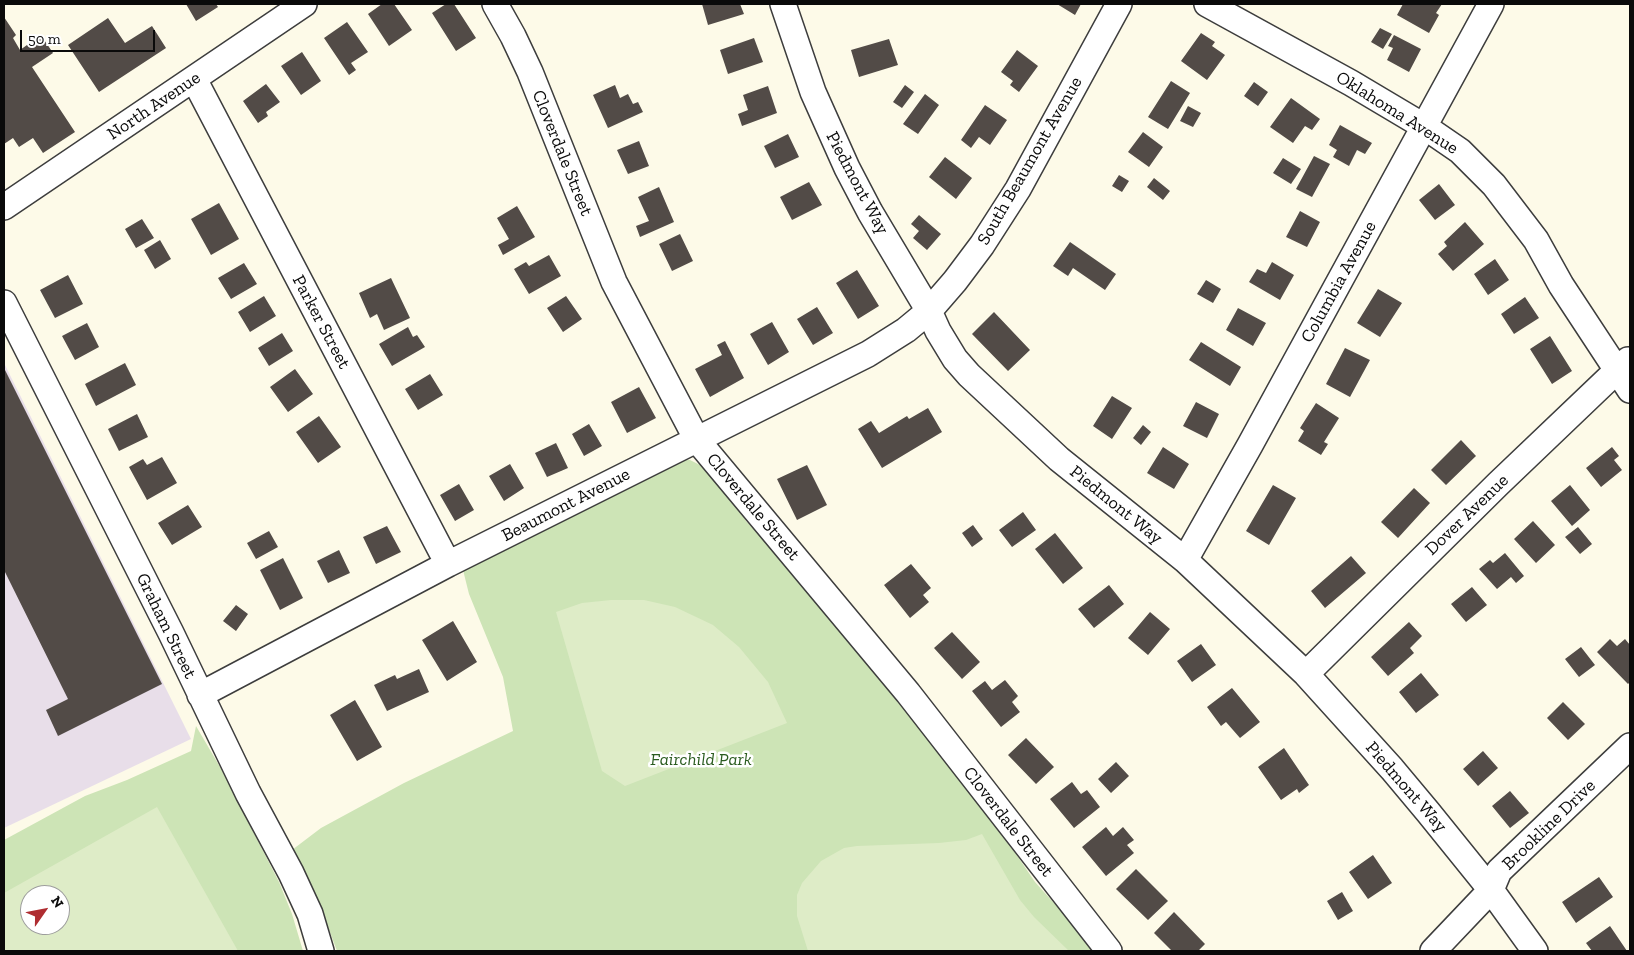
<!DOCTYPE html>
<style>
body{margin:0}
#map{position:relative;width:1634px;height:955px;overflow:hidden;background:#fdfae8;font-family:"Zilla Slab",serif}
canvas{display:block}
.frame{position:absolute;inset:0;border:5px solid #0a0a0a;pointer-events:none}
.north{position:absolute;left:20px;top:885px;width:50px;height:50px;box-sizing:border-box;background:#fff;border:1px solid #9d9d9d;border-radius:50%;rotate:57deg;font-size:14px;font-weight:700;line-height:20px;text-align:center;color:#0a0a0a}
.north::after{content:'';display:block;margin:auto;width:18px;height:22px;background:#af2d31;clip-path:polygon(50% 0,100% 100%,50% 72%,0 100%)}
.scale{position:absolute;left:20px;top:30px;width:135px;height:22px;box-sizing:border-box;border:2px solid #0a0a0a;border-top:0;padding-left:6px;font-size:15px;line-height:18px;white-space:nowrap;color:#0a0a0a;-webkit-text-stroke:4px #fff;paint-order:stroke}
</style>
<div id="map">
<canvas width="1634" height="955"></canvas>
<div class="frame"></div>
<div class="north">N</div>
<div class="scale">50 m</div>
</div>
<script>
const context = document.querySelector('canvas').getContext('2d');
context.lineJoin = 'round';
function fillPath(path, color) { context.fillStyle = color; context.fill(path, 'evenodd'); }
const poly = rows => new Path2D(rows.map(r => 'M' + r).join(''));
function trace(path, color, width, dash) { context.strokeStyle = color; context.lineWidth = width; context.lineCap = dash ? 'butt' : 'round'; context.setLineDash(dash || []); context.stroke(path); }
function drawText(font, color, halo, rows, align = 'center') {
  context.font = font + ' "Zilla Slab",serif'; context.lineWidth = 5; context.setLineDash([]); context.textBaseline = 'middle'; context.strokeStyle = halo; context.fillStyle = color; for (const [text, x, y, turn = 0] of rows) {
    context.save(); context.translate(x, y); context.rotate((+turn || 0) * Math.PI / 180); context.textAlign = isNaN(turn) ? turn : align; if (halo) context.strokeText(text, 0, 0); context.fillText(text, 0, 0); context.restore();
  }
}
fillPath(poly([
 [4,363,191,739,4,828]
]), '#e8dee9');
fillPath(poly([
 [675,459,690,460,704,467,712,479,735,504,746,521,796,575,891,690,1016,854,1035,882,1072,923,1093,951,337,951,318,900,292,850,321,828,404,783,513,731,503,677,469,594,463,570],
 [196,726,220,767,279,882,292,914,303,951,4,951,4,840,85,796,127,780,191,751],
 [30,895,60,895,60,925,30,925]
]), '#cde4b6');
fillPath(poly([
 [611,600,644,600,675,607,713,625,739,647,768,682,787,723,625,786,602,771,556,612,582,603],
 [157,807,238,951,4,951,4,893],
 [30,895,60,895,60,925,30,925],
 [982,834,1020,900,1034,917,1069,951,808,951,797,916,797,895,802,883,821,861,844,848,857,846,939,843,966,840]
]), '#deecc7');
fillPath(poly([
 [186,4,216,4,218,7,196,21],
 [382,4,394,4,412,30,389,46,368,14],
 [446,4,454,4,476,38,456,51,432,13],
 [702,4,740,4,744,14,708,25],
 [1057,4,1081,4,1075,15],
 [1403,4,1442,4,1436,13,1439,15,1429,33,1397,15],
 [4,17,16,35,13,38,20,50,41,35,53,53,32,67,75,132,43,153,33,138,19,147,13,138,4,144],
 [108,18,125,43,152,26,166,48,99,92,68,45],
 [347,22,368,52,351,63,356,70,349,75,324,38],
 [1380,28,1392,34,1383,49,1371,42],
 [1201,33,1215,42,1212,46,1225,55,1207,80,1181,61],
 [1394,35,1421,49,1409,72,1387,60,1393,48,1388,46],
 [754,38,763,62,728,74,720,50],
 [889,39,898,65,859,77,851,50],
 [1017,50,1038,66,1019,92,1010,85,1013,81,1001,72],
 [302,52,321,81,301,95,281,66],
 [1171,81,1190,93,1168,129,1148,117],
 [1254,82,1268,92,1258,106,1244,96],
 [266,84,280,102,266,112,268,116,258,123,243,101],
 [615,85,620,98,628,94,633,104,638,102,643,112,608,128,593,95],
 [905,85,914,92,902,108,893,102],
 [768,86,777,113,742,126,738,114,748,110,743,95],
 [925,94,939,105,918,134,903,124],
 [1291,98,1320,119,1312,130,1305,126,1293,143,1270,127],
 [985,105,1007,120,990,145,979,137,971,148,961,140],
 [1188,106,1201,113,1193,127,1180,121],
 [1340,125,1372,143,1365,154,1357,150,1349,166,1333,157,1337,150,1329,145],
 [1143,132,1163,147,1149,167,1128,152],
 [788,134,799,157,775,168,764,146],
 [639,141,649,166,628,174,617,150],
 [1314,156,1330,164,1312,197,1296,189],
 [945,157,972,178,956,199,929,177],
 [1283,158,1301,169,1291,184,1273,173],
 [1119,175,1129,181,1122,192,1112,186],
 [1154,178,1170,191,1163,200,1147,187],
 [809,182,822,205,792,220,780,197],
 [1439,184,1455,205,1435,220,1419,200],
 [659,187,674,222,640,237,636,226,649,221,638,197],
 [219,203,239,239,211,255,191,219],
 [517,206,535,237,503,255,498,245,509,239,497,218],
 [1300,211,1320,222,1307,247,1286,237],
 [919,215,941,234,927,250,913,238,919,231,911,224],
 [142,219,154,238,136,248,125,229],
 [1465,222,1484,244,1453,271,1438,254,1447,246,1444,242],
 [680,234,693,261,672,271,659,244],
 [160,240,171,259,155,269,144,250],
 [1070,242,1116,274,1105,290,1073,268,1068,276,1053,266],
 [549,255,561,276,529,294,514,269,526,262,529,266],
 [1495,259,1509,280,1488,295,1474,274],
 [1272,262,1294,275,1280,300,1249,282,1257,269,1266,273],
 [244,263,257,284,231,299,218,278],
 [857,270,879,306,858,319,836,283],
 [68,275,83,304,55,318,40,290],
 [391,278,410,318,384,330,377,314,370,318,359,293],
 [1206,280,1221,289,1213,303,1197,294],
 [1378,289,1402,303,1380,337,1357,323],
 [264,296,276,316,250,332,238,312],
 [566,296,582,319,563,332,547,308],
 [1525,297,1539,318,1514,334,1501,314],
 [817,307,833,333,813,345,797,319],
 [1238,308,1266,323,1253,346,1226,330],
 [994,312,1030,350,1008,371,972,334],
 [772,322,789,352,768,365,750,334],
 [87,323,99,347,75,360,62,336],
 [408,327,413,337,417,335,425,347,392,366,379,344],
 [282,333,293,351,269,366,258,348],
 [1550,336,1572,371,1552,384,1530,349],
 [725,341,744,378,710,397,695,369,722,355,717,345],
 [1201,342,1241,367,1230,386,1189,360],
 [1345,348,1370,360,1350,397,1326,384],
 [125,363,136,385,96,406,85,384],
 [4,368,162,684,58,736,46,710,68,699,4,570],
 [295,369,313,394,288,412,270,387],
 [430,374,443,395,418,410,405,389],
 [639,387,656,418,627,433,611,402],
 [1112,396,1132,408,1112,439,1093,426],
 [1196,402,1219,414,1207,438,1183,426],
 [1316,403,1339,418,1324,442,1328,444,1321,455,1298,441,1304,431,1300,428],
 [928,408,942,432,882,468,858,429,871,421,879,433,907,416,909,419],
 [137,414,148,437,119,451,108,429],
 [319,416,341,447,318,463,296,432],
 [589,424,602,446,584,456,572,434],
 [1143,425,1151,432,1141,445,1133,438],
 [1461,440,1476,456,1446,485,1431,470],
 [556,443,568,468,547,477,535,453],
 [1163,447,1189,464,1174,489,1147,473],
 [1612,447,1619,456,1614,460,1622,470,1601,487,1586,468],
 [162,457,177,483,147,500,129,467,143,459,147,465],
 [510,464,524,488,504,501,489,476],
 [807,465,827,505,797,520,777,479],
 [459,484,474,510,455,521,440,495],
 [1273,485,1296,498,1269,545,1246,531],
 [1570,485,1590,510,1572,526,1551,501],
 [1414,488,1430,503,1398,538,1381,522],
 [188,505,202,527,172,545,158,523],
 [1023,512,1036,530,1012,547,999,530],
 [1533,521,1555,545,1536,563,1514,539],
 [973,525,983,539,972,547,962,533],
 [387,526,401,552,376,564,363,537],
 [1578,527,1592,544,1580,554,1565,537],
 [269,531,278,547,256,559,247,543],
 [1055,533,1083,568,1063,584,1035,549],
 [339,550,350,573,328,583,317,561],
 [1505,553,1524,576,1516,583,1511,577,1497,589,1479,569,1490,560,1493,563],
 [1351,556,1366,573,1325,608,1311,591],
 [283,558,303,598,280,610,260,570],
 [911,564,931,588,923,595,929,602,910,618,884,585],
 [1109,585,1124,604,1094,628,1078,609],
 [1472,587,1487,605,1466,622,1451,604],
 [236,605,248,614,236,631,223,621],
 [1150,612,1170,629,1148,655,1128,638],
 [453,621,477,662,447,681,422,640],
 [1409,622,1422,636,1410,648,1414,653,1388,676,1371,657],
 [952,632,980,662,962,679,934,648],
 [1610,639,1617,646,1625,639,1630,645,1630,682,1628,684,1597,652],
 [1201,644,1216,665,1192,682,1177,661],
 [1581,647,1595,665,1579,677,1565,659],
 [419,669,429,692,387,711,374,685,395,675,397,679],
 [1421,673,1439,695,1416,713,1399,692],
 [1005,680,1018,696,1012,702,1020,712,1001,727,972,691,985,681,992,690],
 [1232,688,1260,722,1240,738,1226,722,1221,726,1207,707],
 [355,700,382,747,357,761,330,715],
 [1563,702,1585,724,1568,740,1547,718],
 [1026,738,1054,767,1036,784,1008,755],
 [1284,748,1309,785,1299,793,1297,789,1281,800,1258,767],
 [1483,751,1498,768,1478,786,1463,769],
 [1116,762,1129,776,1111,793,1098,779],
 [1072,782,1081,794,1087,790,1100,807,1074,828,1050,799],
 [1510,791,1529,813,1510,828,1492,806],
 [1106,827,1113,836,1123,827,1134,840,1127,845,1134,853,1106,876,1082,847],
 [1373,855,1392,883,1368,899,1349,872],
 [1136,869,1168,901,1148,920,1116,889],
 [1599,877,1613,897,1576,923,1562,902],
 [1342,892,1353,911,1338,920,1327,901],
 [1174,912,1205,944,1198,951,1172,951,1154,933],
 [1610,926,1627,951,1592,951,1586,943]
]), '#524b47');
const minor = poly([
 [495,4,513,36,530,72,614,282,697,440,908,693,1109,951],
 [783,4,813,92,847,168,870,212,929,311,938,331,955,359,969,375,1059,459,1185,560,1306,674,1392,769,1428,812,1491,890,1535,951],
 [1207,4,1351,83,1425,127,1460,151,1494,185,1536,240,1561,285,1630,390],
 [194,79,448,564],
 [4,207,304,4],
 [4,303,171,633,248,793,291,873,310,914,321,951],
 [1185,560,1250,445,1491,4],
 [1306,674,1498,484,1628,360],
 [200,695,448,564,868,354,906,330,929,311,955,281,982,245,1018,189,1119,4],
 [1433,951,1491,890,1499,871,1630,746]
]);
trace(minor, '#3d3d3d', 28);
trace(minor, '#fff', 25);
drawText('18px', '#0a0a0a', '#fff', [
 ["North Avenue",154,106,-34],
 ["Oklahoma Avenue",1397,113,32],
 ["Cloverdale Street",562,153,68],
 ["South Beaumont Avenue",1030,161,-60],
 ["Piedmont Way",857,183,62],
 ["Columbia Avenue",1339,282,-61],
 ["Parker Street",321,322,62],
 ["Beaumont Avenue",566,505,-27],
 ["Piedmont Way",1116,505,39],
 ["Cloverdale Street",753,507,50],
 ["Dover Avenue",1467,515,-44],
 ["Graham Street",166,626,64],
 ["Piedmont Way",1406,787,49],
 ["Cloverdale Street",1008,822,52],
 ["Brookline Drive",1549,825,-44]
]);
drawText('italic 18px', '#2b5c20', '#fff', [
 ["Fairchild Park",701,760]
]);
</script>
